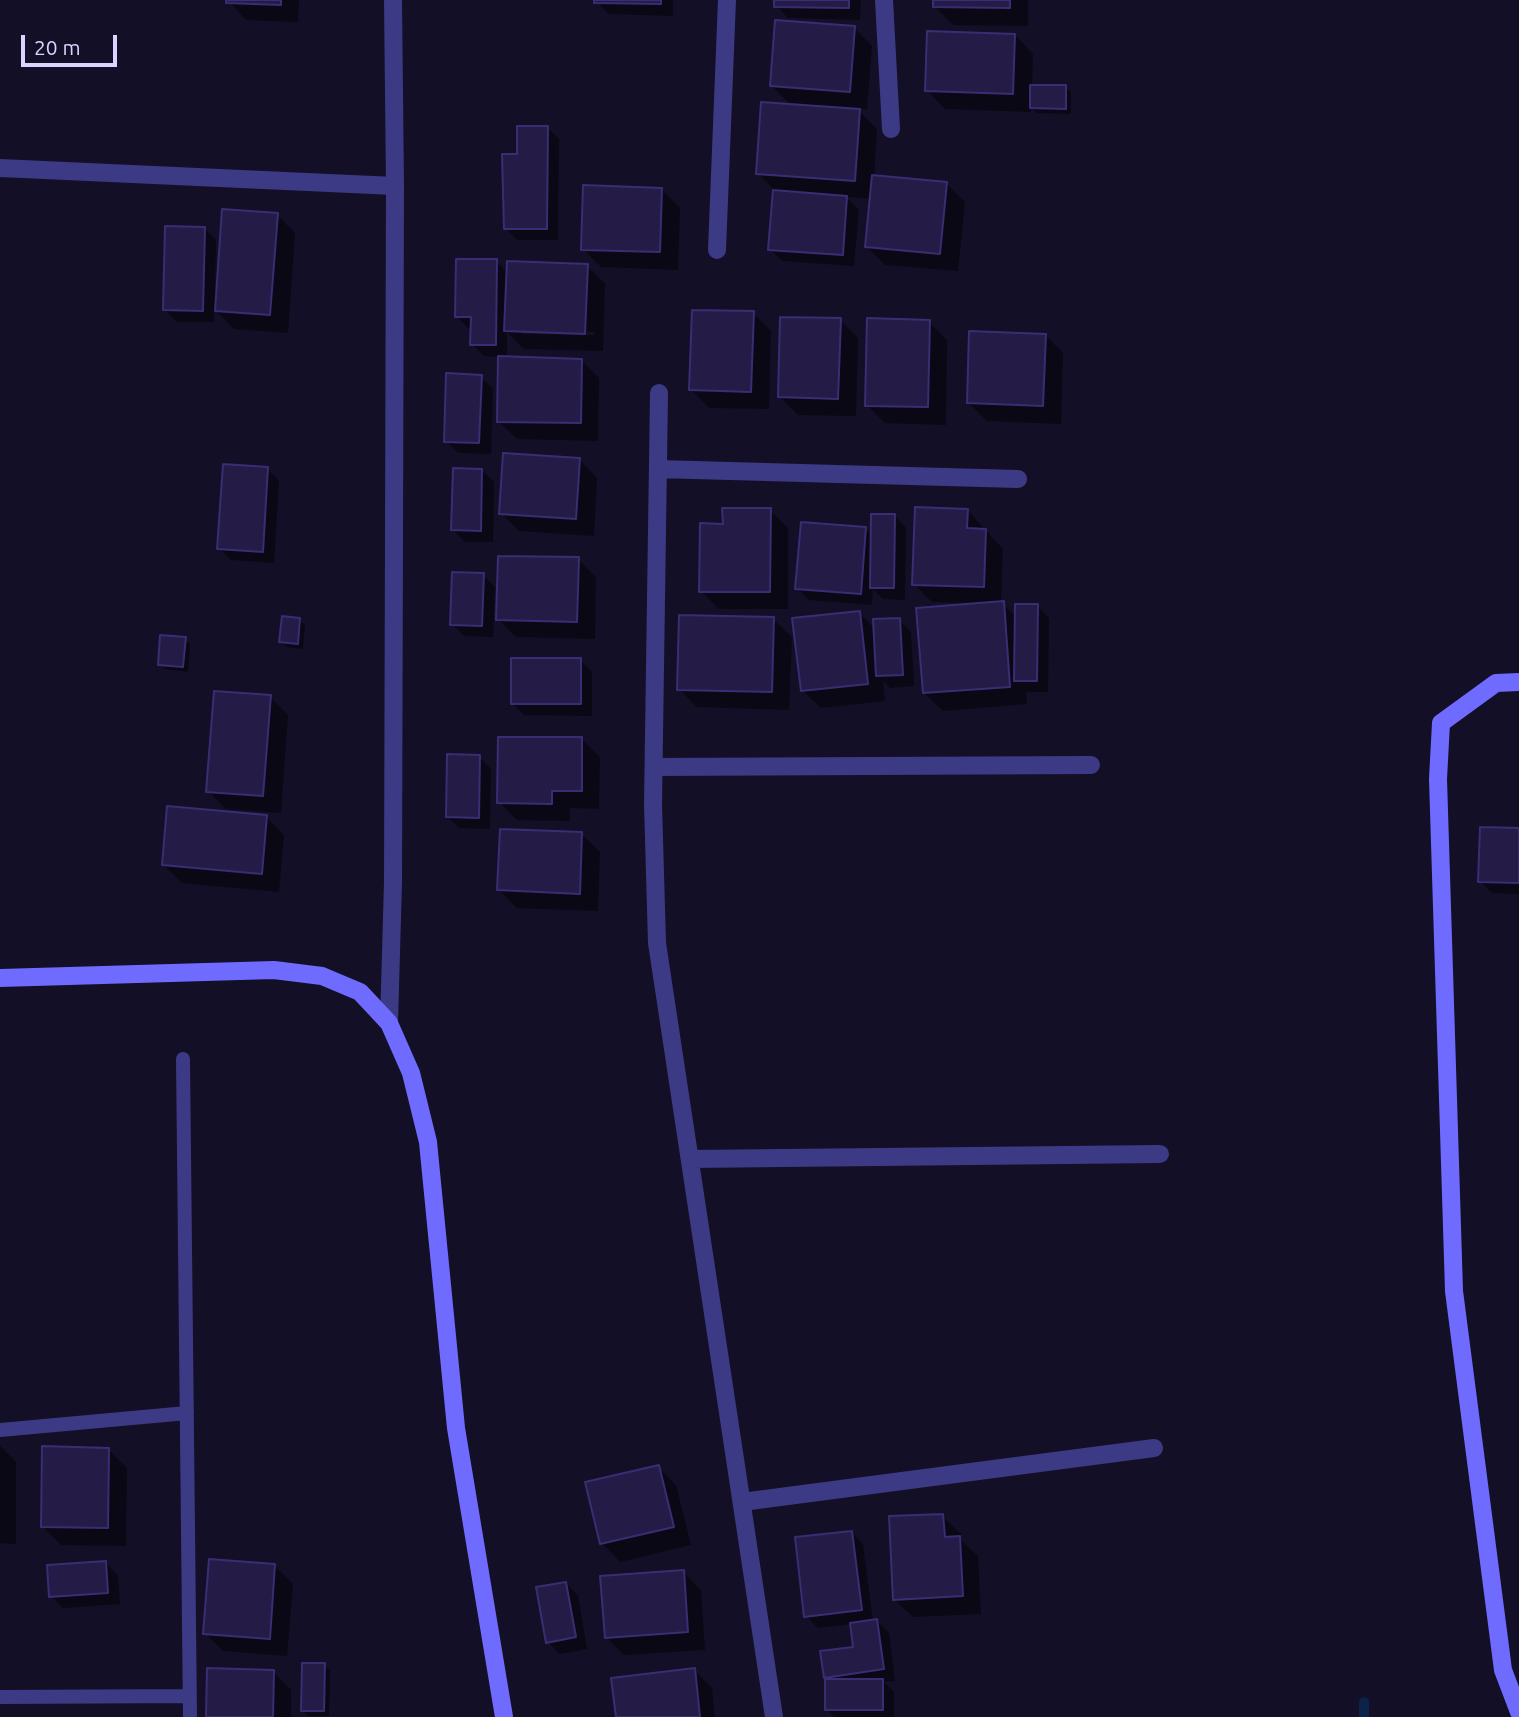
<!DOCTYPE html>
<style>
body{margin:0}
#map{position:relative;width:1519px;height:1717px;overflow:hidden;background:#130f26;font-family:Ubuntu,sans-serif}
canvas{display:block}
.scale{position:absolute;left:21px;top:35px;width:96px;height:32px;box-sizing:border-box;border:4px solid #d9d4ff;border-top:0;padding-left:9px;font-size:21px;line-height:24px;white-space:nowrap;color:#d9d4ff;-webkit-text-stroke:5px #130f26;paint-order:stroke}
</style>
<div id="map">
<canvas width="1519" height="1717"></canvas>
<div class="scale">20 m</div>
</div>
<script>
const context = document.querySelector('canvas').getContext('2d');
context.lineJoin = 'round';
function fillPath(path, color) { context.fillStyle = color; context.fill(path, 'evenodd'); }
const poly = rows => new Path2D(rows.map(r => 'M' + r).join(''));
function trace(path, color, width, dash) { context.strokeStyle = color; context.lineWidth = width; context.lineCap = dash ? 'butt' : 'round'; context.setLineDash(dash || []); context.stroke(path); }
fillPath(poly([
 [228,0,299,0,298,22,246,20],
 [596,0,673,0,673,16,608,14],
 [776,0,861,0,860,20,788,18,776,6],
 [935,0,1028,0,1028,26,953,25,935,7],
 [854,28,872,46,867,109,857,109,877,129,874,177,947,184,965,202,958,271,885,265,867,247,872,199,846,197,859,210,854,266,782,261,770,249,774,190,758,173,792,106,772,86],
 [1015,35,1033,54,1032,87,1065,87,1071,92,1071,114,1037,113,1031,107,1031,112,945,109,927,90],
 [547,127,559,139,558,240,517,240,505,228,519,156],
 [662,190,680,208,678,270,601,267,583,249],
 [277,215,295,233,288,333,234,329,214,309,214,322,177,322,165,310,204,228,216,240,215,291,218,291],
 [496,261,508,273,587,266,605,284,603,351,524,349,507,332,507,358,581,360,599,378,598,441,517,439,498,421,500,357,484,356,472,344,472,328,468,328,456,316],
 [522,330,594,332,594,335,522,334],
 [753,313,771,331,769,409,709,408,691,390],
 [840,320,858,338,856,416,798,415,780,397],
 [929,322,947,340,946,425,885,423,867,405],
 [1045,335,1063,353,1061,424,987,421,969,403],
 [481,377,493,389,491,454,458,453,446,441],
 [579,459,597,478,594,536,519,531,501,513],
 [267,469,279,481,274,563,231,560,219,548],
 [482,470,494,482,493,542,465,542,453,530],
 [770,510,788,528,788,609,719,609,701,591],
 [967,510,1003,549,1001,603,1017,617,1037,606,1049,618,1048,692,1026,692,1027,704,943,711,924,693,963,603,932,602,914,584],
 [895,516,906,528,905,600,883,599,873,589,872,605,809,600,797,588,866,529,873,536],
 [578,559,596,577,595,639,516,637,498,619],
 [483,575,495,587,493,637,464,636,452,624],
 [859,613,875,629,899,620,911,632,914,686,890,688,883,681,885,701,821,708,802,690],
 [773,619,792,637,789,710,697,707,679,689],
 [299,620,305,625,303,649,287,647,281,642],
 [185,639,190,644,188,672,165,669,159,664],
 [580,660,592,672,592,716,524,715,512,703],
 [270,697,288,715,281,813,226,809,208,791],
 [582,739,600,757,599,809,570,808,570,821,517,820,499,802],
 [479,757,491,769,490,829,459,828,447,816],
 [266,817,284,835,279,892,182,883,164,865],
 [1519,829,1519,894,1492,893,1480,881],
 [581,834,600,852,598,911,517,908,499,890],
 [0,1446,16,1462,16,1544,0,1543],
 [108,1449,127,1468,126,1546,61,1545,43,1527],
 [658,1467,676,1485,691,1545,620,1562,602,1543],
 [942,1516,961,1534,961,1540,978,1556,981,1614,913,1617,894,1599],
 [852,1532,863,1544,873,1622,877,1621,889,1633,895,1681,884,1682,894,1692,894,1717,834,1717,826,1709,829,1681,825,1677,855,1648,852,1624,818,1628,806,1616],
 [106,1563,118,1575,120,1604,63,1608,51,1596],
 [274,1565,293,1584,287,1656,223,1651,205,1633],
 [683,1572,701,1590,705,1650,624,1655,606,1637],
 [566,1584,578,1595,587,1649,560,1654,548,1642],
 [324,1665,330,1670,329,1716,308,1716,303,1710],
 [694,1670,712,1688,715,1717,618,1717],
 [273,1672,291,1690,291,1717,208,1717]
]), '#0007');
trace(poly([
 [1364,1717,1364,1702]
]), '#0c2248', 10);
const building = poly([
 [226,0,281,0,281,5,226,3,226,0],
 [594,0,661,0,661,4,594,3,594,0],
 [774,0,849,0,849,8,774,7,774,0],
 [933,0,1010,0,1010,8,933,7,933,0],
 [775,20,855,26,850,92,770,86,775,20],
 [927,31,1015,34,1013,94,925,91,927,31],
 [1030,85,1066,85,1066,109,1030,108,1030,85],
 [761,102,860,109,855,181,756,174,761,102],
 [517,126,548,126,547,229,504,229,502,154,517,154,517,126],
 [872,175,947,182,940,254,865,247,872,175],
 [583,185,662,188,660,252,581,250,583,185],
 [773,190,847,196,843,255,768,250,773,190],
 [222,209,278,213,270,315,215,311,222,209],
 [165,226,205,227,203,311,163,310,165,226],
 [456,259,497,259,496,345,470,345,471,317,455,317,456,259],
 [507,261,588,264,585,334,504,331,507,261],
 [692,310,754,311,751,392,689,390,692,310],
 [780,317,841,318,838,399,778,397,780,317],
 [867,318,930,320,928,407,865,406,867,318],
 [969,331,1046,334,1043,406,967,403,969,331],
 [498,356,582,359,581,423,497,422,498,356],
 [446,373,482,375,479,443,444,442,446,373],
 [503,453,580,458,576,519,499,514,503,453],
 [223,464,268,467,263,552,217,549,223,464],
 [453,468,482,469,481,531,451,530,453,468],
 [915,507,968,509,967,528,986,529,984,587,912,585,915,507],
 [722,508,771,508,770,592,699,592,700,523,723,524,722,508],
 [871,514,895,514,894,588,870,588,871,514],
 [801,522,866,527,861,594,795,589,801,522],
 [498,556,579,557,577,622,496,620,498,556],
 [452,572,484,573,482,626,450,625,452,572],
 [1004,601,1010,687,923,693,916,608,1004,601],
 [1015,604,1038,604,1037,681,1014,681,1015,604],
 [860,611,868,684,801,691,792,618,860,611],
 [679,615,774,617,772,692,677,690,679,615],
 [282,616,300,618,298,644,279,642,282,616],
 [900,618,903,675,876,676,873,619,900,618],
 [160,635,186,637,183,667,158,665,160,635],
 [511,658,581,658,581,704,511,704,511,658],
 [214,691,271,695,263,796,206,792,214,691],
 [498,737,582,737,582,791,552,791,552,804,497,803,498,737],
 [447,754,480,755,479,818,446,817,447,754],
 [167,806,267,815,262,874,162,865,167,806],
 [1480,827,1519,828,1519,883,1478,882,1480,827],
 [500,829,582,832,580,894,497,890,500,829],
 [42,1446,109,1448,108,1528,41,1527,42,1446],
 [659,1465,674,1527,600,1544,585,1482,659,1465],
 [943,1514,945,1537,960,1536,963,1596,893,1600,889,1516,943,1514],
 [852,1531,862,1610,804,1617,795,1537,852,1531],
 [209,1559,275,1564,270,1639,203,1634,209,1559],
 [106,1561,108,1593,49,1597,47,1565,106,1561],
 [684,1570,688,1632,605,1638,600,1576,684,1570],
 [566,1582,576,1637,546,1643,536,1587,566,1582],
 [877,1619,884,1669,824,1678,820,1651,853,1647,850,1623,877,1619],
 [302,1663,325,1663,324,1711,301,1711,302,1663],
 [207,1668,274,1670,273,1717,206,1717,207,1668],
 [695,1668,700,1717,616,1717,611,1678,695,1668],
 [825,1679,883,1679,883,1710,825,1710,825,1679]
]);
fillPath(building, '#241b47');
trace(building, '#3b2d73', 2);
trace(poly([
 [183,1059,190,1717],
 [0,1430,187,1413],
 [0,1697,189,1696]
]), '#3d3a85', 14);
trace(poly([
 [884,0,891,129],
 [0,168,395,186],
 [717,250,727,0],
 [659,393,653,804,657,943,774,1717],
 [658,469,1018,479],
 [654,767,1091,765],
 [389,1023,393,882,395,186,393,0],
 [690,1159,1160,1154],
 [742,1502,1154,1448]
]), '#3d3a85', 18);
trace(poly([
 [1519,682,1496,683,1441,723,1438,779,1454,1291,1503,1670,1519,1712],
 [0,978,274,970,322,976,360,992,389,1023,411,1073,428,1142,456,1428,504,1717]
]), '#6f6bff', 18);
</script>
